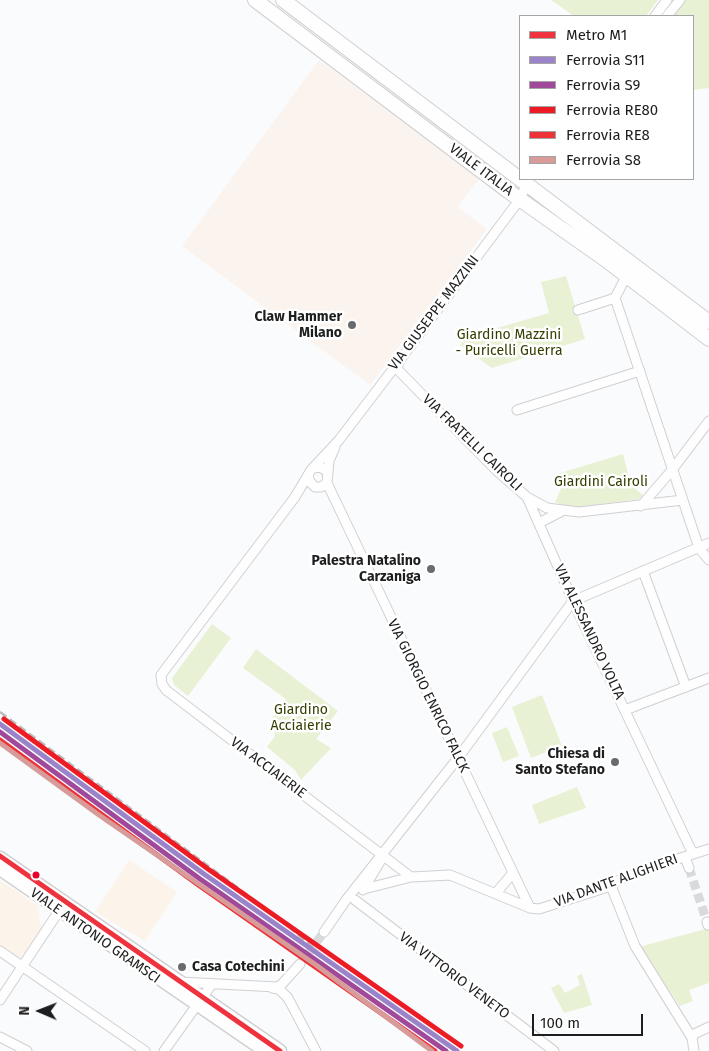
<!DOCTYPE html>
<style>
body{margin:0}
#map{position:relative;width:709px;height:1051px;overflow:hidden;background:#fafbfd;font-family:"Fira Sans",sans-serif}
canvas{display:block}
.legend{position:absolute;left:519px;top:15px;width:175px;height:165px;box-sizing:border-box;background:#fff;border:1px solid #a5a5a5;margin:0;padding:6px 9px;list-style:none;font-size:15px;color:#1d1e1f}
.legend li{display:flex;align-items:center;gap:10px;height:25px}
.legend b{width:25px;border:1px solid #a5a5a5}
.north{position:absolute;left:15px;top:986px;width:50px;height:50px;-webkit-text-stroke:4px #fff;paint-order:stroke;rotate:271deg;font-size:14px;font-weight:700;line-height:20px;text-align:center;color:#1d1e1f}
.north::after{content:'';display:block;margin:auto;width:18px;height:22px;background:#1d1e1f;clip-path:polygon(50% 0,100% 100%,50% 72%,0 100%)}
.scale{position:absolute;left:532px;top:1014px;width:111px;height:22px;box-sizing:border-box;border:2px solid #1d1e1f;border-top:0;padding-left:6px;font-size:15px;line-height:18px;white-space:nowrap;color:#1d1e1f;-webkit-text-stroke:4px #fff;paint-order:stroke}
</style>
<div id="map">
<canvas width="709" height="1051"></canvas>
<ul class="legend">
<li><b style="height:6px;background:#ee333e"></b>Metro M1</li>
<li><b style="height:6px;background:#9a83c9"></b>Ferrovia S11</li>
<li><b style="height:6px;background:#a0499a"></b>Ferrovia S9</li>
<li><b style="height:6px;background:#ed1c24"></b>Ferrovia RE80</li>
<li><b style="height:6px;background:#ee3338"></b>Ferrovia RE8</li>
<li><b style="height:6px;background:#d79b9a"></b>Ferrovia S8</li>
</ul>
<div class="north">N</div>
<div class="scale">100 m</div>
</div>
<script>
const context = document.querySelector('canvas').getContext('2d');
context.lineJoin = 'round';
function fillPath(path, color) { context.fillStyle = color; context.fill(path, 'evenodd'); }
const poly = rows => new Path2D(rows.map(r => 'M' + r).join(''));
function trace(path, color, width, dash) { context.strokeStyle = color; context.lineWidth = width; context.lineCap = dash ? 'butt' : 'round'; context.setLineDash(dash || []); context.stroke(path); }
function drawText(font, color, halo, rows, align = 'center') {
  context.font = font + ' "Fira Sans",sans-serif'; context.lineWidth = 5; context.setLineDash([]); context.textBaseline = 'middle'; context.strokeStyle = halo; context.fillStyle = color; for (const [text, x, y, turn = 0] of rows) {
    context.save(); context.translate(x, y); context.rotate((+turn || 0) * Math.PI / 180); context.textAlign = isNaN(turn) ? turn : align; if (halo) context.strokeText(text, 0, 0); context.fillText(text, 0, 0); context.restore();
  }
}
fillPath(poly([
 [129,860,177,892,145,941,95,912],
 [0,880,38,906,41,929,20,959,0,945]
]), '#fcf3ea');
fillPath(poly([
 [319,60,482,176,459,204,460,209,487,229,370,385,182,246]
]), '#fbf3ed');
fillPath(poly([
 [551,0,658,0,646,16,574,16],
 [684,0,709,0,709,88,693,90,693,16,673,16],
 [566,276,585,339,492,368,460,345,466,337,549,313,541,282],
 [623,454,628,474,622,478,643,495,639,499,580,507,564,506,555,502,561,489,557,474],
 [212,624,231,638,188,696,174,685,172,678],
 [256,649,338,711,316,739,331,748,301,780,295,770,267,747,275,736,273,717,286,699,243,668],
 [542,695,562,746,531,758,512,707],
 [507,727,519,756,503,762,492,733],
 [577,787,586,808,539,824,532,805],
 [709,928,709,983,689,990,693,1001,680,1006,639,947],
 [582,974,592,1005,564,1013,551,988,559,984,565,993,580,985,577,976]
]), '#e9f1d4');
trace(poly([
 [689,868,707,922],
 [300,964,324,932]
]), '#d9dadc', 9, [9, 4.5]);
const street = poly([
 [655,16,667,0],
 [667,16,680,0],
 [628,273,615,298,699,548,709,560],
 [578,310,615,298],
 [399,362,397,369,496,470,527,497,547,508,579,512,683,500],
 [517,410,640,371],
 [328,472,329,461,335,447],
 [308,476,310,482,315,487,321,487,327,483,328,472,320,467,314,468],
 [327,483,530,908],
 [527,497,578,612,693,854],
 [641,506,672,470,709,421],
 [539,523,562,511],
 [643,571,686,687],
 [625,710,709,678],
 [685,857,689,868],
 [411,877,166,690,162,684,161,675,295,497,311,470,339,440,400,360,520,199,528,181],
 [611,886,635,946,692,1038,694,1051],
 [364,889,411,877,450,875,530,908,539,909,611,886,617,881,655,866,709,849],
 [363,890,381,860],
 [496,893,513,873],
 [355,900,554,1051],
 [707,922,708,925],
 [324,932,346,900,458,758,573,601,709,543],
 [0,951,145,1051],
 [180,982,277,987,282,984,300,964],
 [272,988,279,989,288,998,316,1051],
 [0,1000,59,911],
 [0,1037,27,1051],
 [692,1038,694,1034,709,1027],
 [164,1051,212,984]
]);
const secondary = poly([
 [0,858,280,1051],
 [0,869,265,1051]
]);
const primary = poly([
 [255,0,508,191,606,260,709,339],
 [283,0,709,322]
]);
trace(street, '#d0d0d2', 11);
trace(secondary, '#d0d0d2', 15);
trace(primary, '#d0d0d2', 16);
trace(street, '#fefeff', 9);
trace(secondary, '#fefeff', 12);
trace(primary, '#fefeff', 14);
trace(poly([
 [0,712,280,919,318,952]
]), '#bbbbbc', 2.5, [8, 4]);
trace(poly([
 [0,724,204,874,457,1051]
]), '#9a83c9', 5);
trace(poly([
 [0,732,200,879,446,1051]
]), '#a0499a', 5);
trace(poly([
 [4,719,208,869,461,1046]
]), '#ed1c24', 5);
trace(poly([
 [0,740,197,884,435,1051]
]), '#ee3338', 5);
trace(poly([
 [0,743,99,815,316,965,432,1051]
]), '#d79b9a', 5);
trace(poly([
 [0,856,280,1051]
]), '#ee333e', 5);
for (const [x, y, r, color] of [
 [352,325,5,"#6a6b6d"],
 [431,569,5,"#6a6b6d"],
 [615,762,5,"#6a6b6d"],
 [36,875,4.5,"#e4002b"],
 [182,967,5,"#6a6b6d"]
]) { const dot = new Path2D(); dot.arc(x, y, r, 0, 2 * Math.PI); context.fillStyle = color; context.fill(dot); trace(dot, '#fff', 2); }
drawText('14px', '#1d1e1f', '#fff', [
 ["VIALE ITALIA",481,170,37],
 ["VIA GIUSEPPE MAZZINI",434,313,-53],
 ["VIA FRATELLI CAIROLI",472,443,44],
 ["VIA ALESSANDRO VOLTA",589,632,65],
 ["VIA GIORGIO ENRICO FALCK",428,696,64],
 ["VIA ACCIAIERIE",268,768,37],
 ["VIA DANTE ALIGHIERI",616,881,-20],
 ["VIALE ANTONIO GRAMSCI",95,936,35],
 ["VIA VITTORIO VENETO",454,976,37]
]);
drawText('bold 14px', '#1d1e1f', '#fff', [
 ["Claw Hammer",342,317],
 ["Milano",342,333],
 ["Palestra Natalino",421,561],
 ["Carzaniga",421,577],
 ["Chiesa di",605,754],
 ["Santo Stefano",605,770],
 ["Casa Cotechini",192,967,"left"]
], 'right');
drawText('14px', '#343e00', '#fff', [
 ["Giardino Mazzini",509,335],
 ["- Puricelli Guerra",509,351],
 ["Giardini Cairoli",601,482],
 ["Giardino",301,710],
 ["Acciaierie",301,726]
]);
</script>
